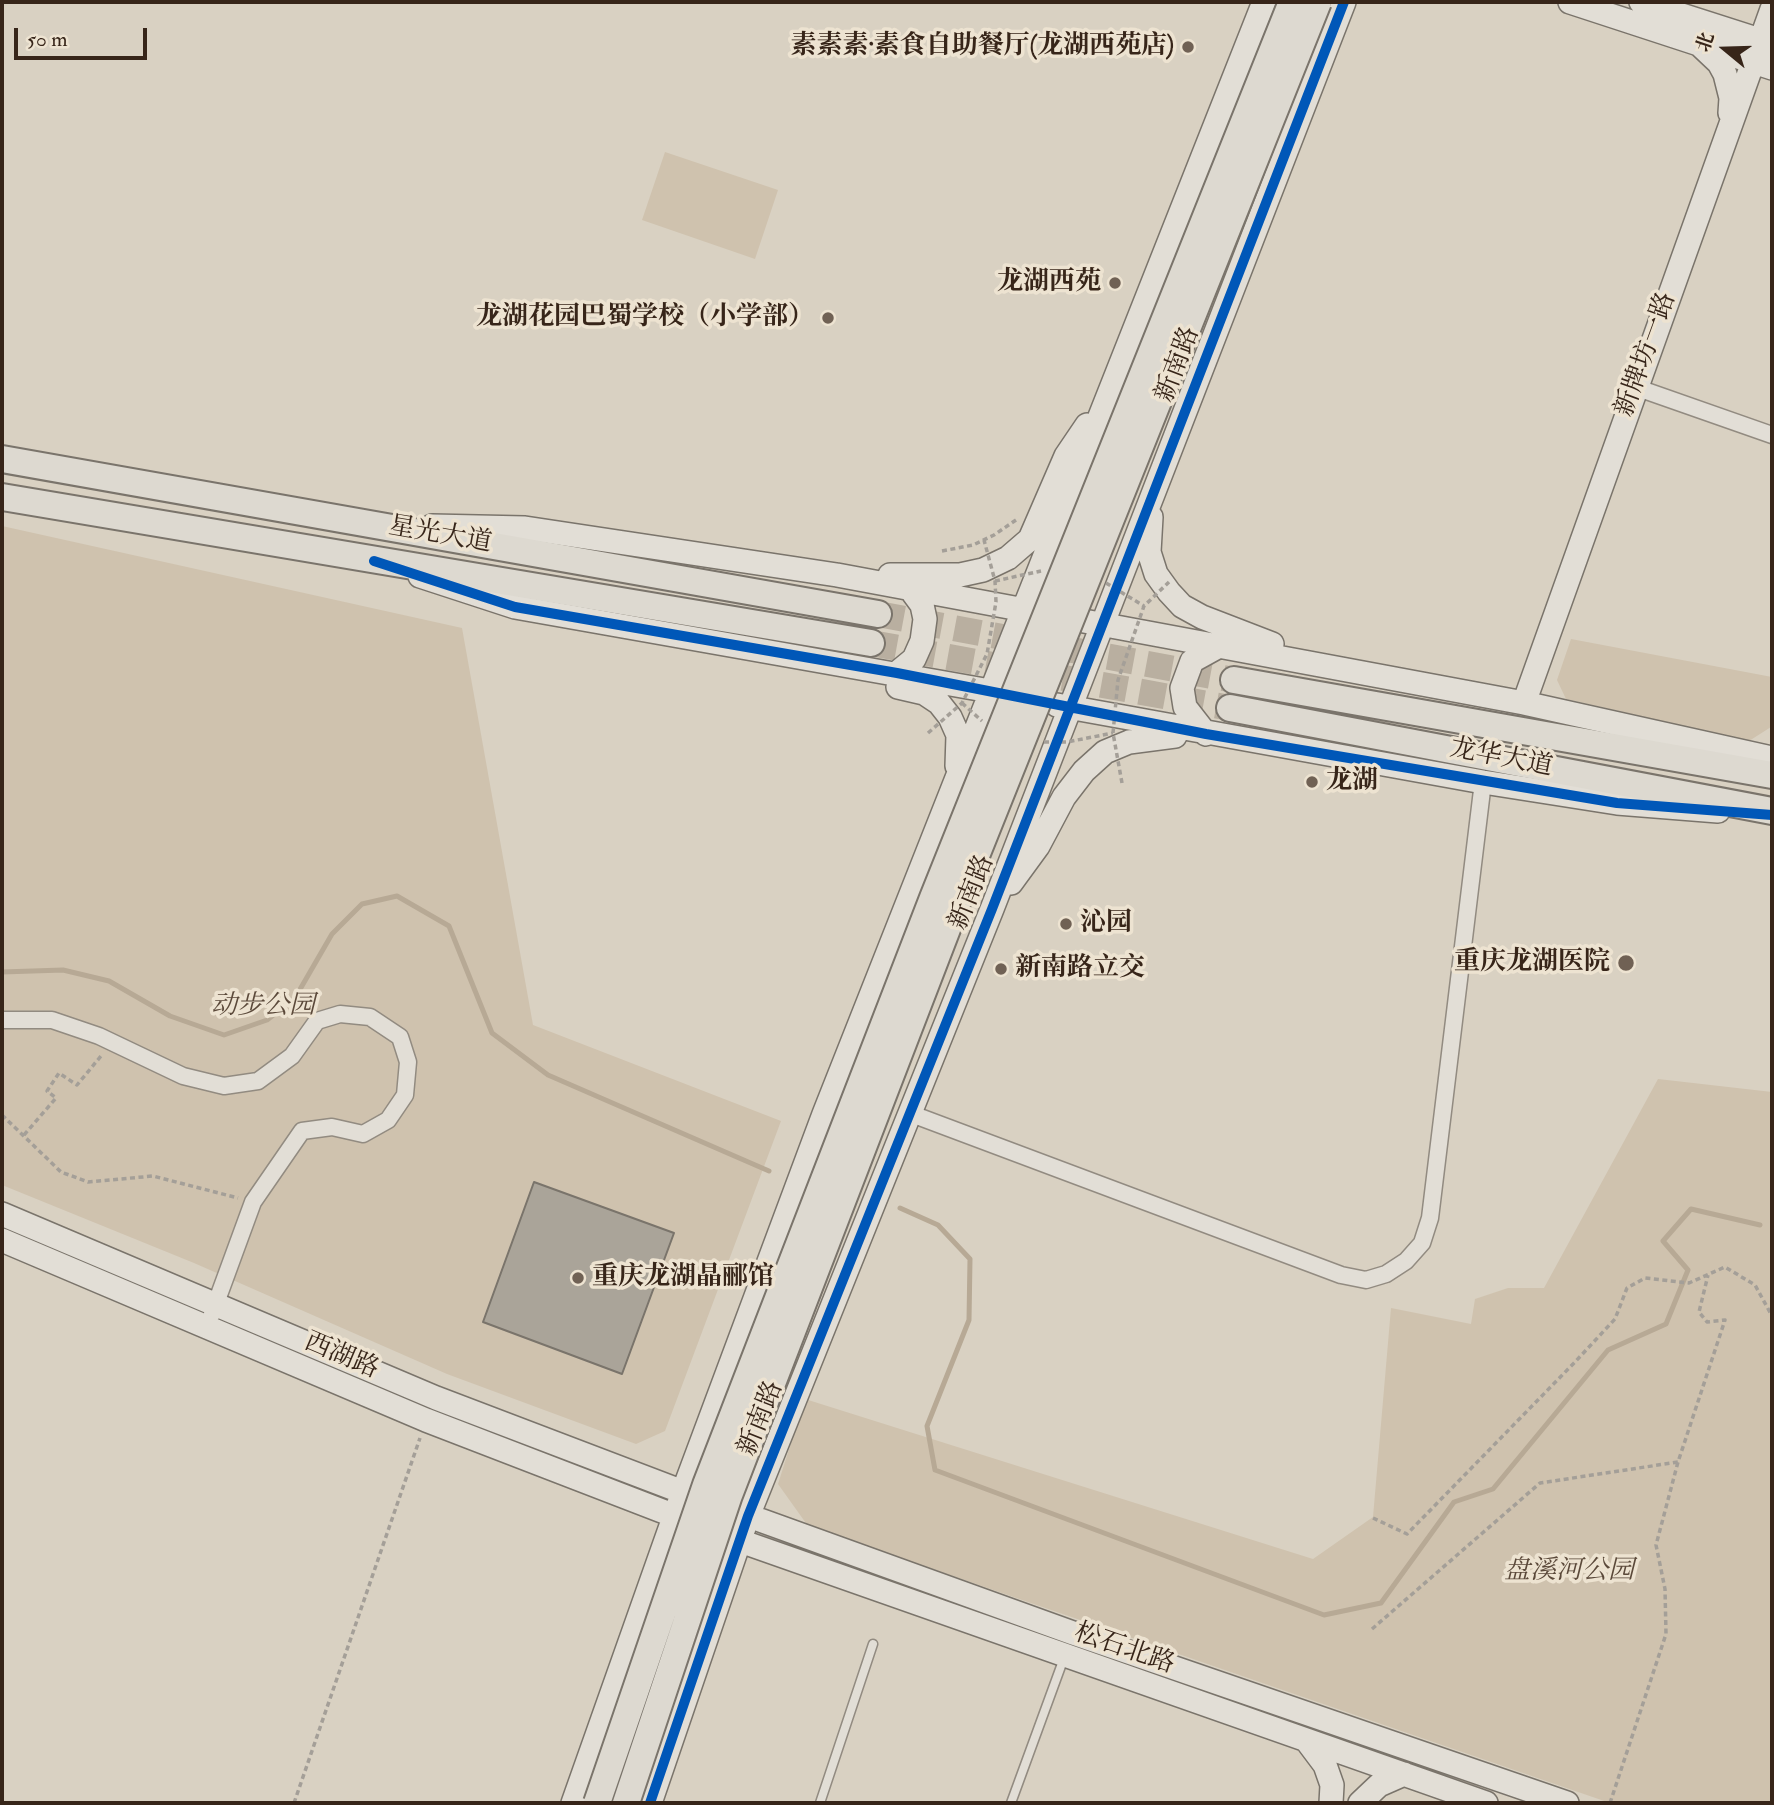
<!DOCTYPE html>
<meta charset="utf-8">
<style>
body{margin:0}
#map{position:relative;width:1774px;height:1805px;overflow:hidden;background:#d9d1c2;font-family:"IM FELL Double Pica","Noto Serif SC",serif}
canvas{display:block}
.frame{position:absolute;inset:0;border:4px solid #372519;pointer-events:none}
.north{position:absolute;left:1690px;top:14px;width:70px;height:70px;-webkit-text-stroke:5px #ede3d1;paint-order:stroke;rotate:289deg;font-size:19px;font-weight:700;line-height:28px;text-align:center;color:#372519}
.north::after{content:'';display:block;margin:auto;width:24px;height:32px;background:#372519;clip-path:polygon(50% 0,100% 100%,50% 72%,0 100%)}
.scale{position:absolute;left:14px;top:28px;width:133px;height:32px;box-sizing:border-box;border:4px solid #372519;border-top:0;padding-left:9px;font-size:21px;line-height:24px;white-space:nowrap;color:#372519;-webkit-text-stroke:5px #ede3d1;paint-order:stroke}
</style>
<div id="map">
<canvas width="1774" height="1805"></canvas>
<div class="frame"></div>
<div class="north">北</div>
<div class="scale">50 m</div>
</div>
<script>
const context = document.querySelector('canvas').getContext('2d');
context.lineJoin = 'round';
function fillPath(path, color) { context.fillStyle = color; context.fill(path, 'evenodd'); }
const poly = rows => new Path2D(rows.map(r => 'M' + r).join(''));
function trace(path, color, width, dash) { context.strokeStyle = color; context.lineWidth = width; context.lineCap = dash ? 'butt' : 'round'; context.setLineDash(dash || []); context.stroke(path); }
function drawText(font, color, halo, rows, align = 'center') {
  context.font = font + ' "IM FELL Double Pica","Noto Serif SC",serif'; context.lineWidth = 7; context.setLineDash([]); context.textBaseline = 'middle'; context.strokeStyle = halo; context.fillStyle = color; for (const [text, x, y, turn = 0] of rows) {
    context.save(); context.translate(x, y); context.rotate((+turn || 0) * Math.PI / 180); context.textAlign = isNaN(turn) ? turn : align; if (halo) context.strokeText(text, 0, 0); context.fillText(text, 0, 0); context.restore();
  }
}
fillPath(poly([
 [665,152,778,190,755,259,642,220],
 [2,526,462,628,533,1025,781,1121,665,1431,636,1444,447,1374,194,1263,2,1185],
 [1571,639,1772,677,1771,727,1749,741,1566,699,1557,680],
 [1658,1079,1772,1092,1772,1803,1610,1803,808,1526,778,1484,805,1399,1313,1559,1373,1517,1391,1308,1471,1324,1475,1299,1508,1288,1544,1288]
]), '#cfc2ae');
trace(poly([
 [2,972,63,970,109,981,170,1016,224,1035,267,1020,295,998,332,934,362,904,397,896,449,926,492,1033,548,1075,769,1171],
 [900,1208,938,1225,970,1259,969,1320,927,1426,935,1470,1324,1615,1381,1603,1454,1502,1493,1489,1608,1350,1666,1324,1688,1270,1663,1241,1691,1209,1760,1225]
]), '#b7a995', 5);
const building = poly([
 [534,1182,674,1233,622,1374,483,1322,534,1182]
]);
fillPath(building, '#aaa499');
trace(building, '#7a746b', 2);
trace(poly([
 [878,614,1234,680],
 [871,643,1230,708]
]), '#b9afa0', 26, [26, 13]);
const lane = poly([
 [820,1803,873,1644],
 [1011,1803,1064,1658]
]);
const street = poly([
 [1635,387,1772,435],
 [2,1020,52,1020,99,1036,183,1076,224,1086,258,1081,292,1056,317,1021,340,1014,370,1017,400,1037,408,1062,405,1095,388,1120,363,1134,332,1127,302,1131,253,1202,212,1314],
 [909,1113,1341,1275,1366,1280,1386,1274,1406,1261,1422,1243,1430,1218,1483,782]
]);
const secondary = poly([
 [1570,2,1772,68],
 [1641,2,1772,44],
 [1701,46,1719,63,1725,74,1731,98,1730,113],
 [1151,517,1149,552,1156,574,1169,592,1182,606,1202,617,1272,644],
 [432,526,525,528,837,575,1524,703,1772,758],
 [890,575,960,575,983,570,1008,558,1030,539,1066,456,1087,425],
 [420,576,515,607,1007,694],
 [897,673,914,659,922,641,925,619,922,605,911,590],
 [898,687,924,693,939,703,950,717,958,735,957,766],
 [1524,703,1772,9],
 [1057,705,1483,782,1617,803,1718,811],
 [1206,734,1185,707,1182,688,1192,661,1221,645],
 [1011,883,1038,846,1064,797,1084,771,1105,752,1129,742,1175,736],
 [2,1214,436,1398,696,1497],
 [2,1240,426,1420,688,1521],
 [735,1511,1073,1633,1567,1803],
 [726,1536,1486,1803],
 [1307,1741,1325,1765,1332,1785,1331,1803],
 [573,1803,683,1492,824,1114,1264,2],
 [650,1803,748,1516,992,909,1344,2],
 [1360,1803,1379,1785,1404,1774]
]);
const primary = poly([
 [2,459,878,614],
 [2,497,871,643],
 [1234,680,1772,775],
 [1230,708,1772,811]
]);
trace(lane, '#928b81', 11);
trace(street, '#928b81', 19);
trace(secondary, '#7a746b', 26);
trace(primary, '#7a746b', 30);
trace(poly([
 [942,551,973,545,994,535,1016,520],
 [2,1115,61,1172,88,1182,153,1176,238,1198],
 [24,1135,56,1098,47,1091,59,1073,77,1085,101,1056],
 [1373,1518,1407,1534,1575,1362,1615,1319,1627,1288,1645,1278,1689,1283,1725,1267,1755,1285,1772,1316],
 [1372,1629,1540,1483,1678,1462],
 [294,1803,420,1438],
 [1610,1803,1666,1634,1665,1589,1656,1545,1678,1462,1725,1320,1707,1322,1699,1312,1708,1275]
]), '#a49f98', 3.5, [5, 3.5]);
trace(lane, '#e2ded6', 8);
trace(street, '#e2ded6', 16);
trace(secondary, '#e2ded6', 23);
trace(primary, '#ddd9d0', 26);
const primaryBridge = poly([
 [597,1803,706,1485,933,898,1292,2],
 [626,1803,729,1495,955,908,1318,2]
]);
trace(primaryBridge, '#7a746b', 30, []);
trace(poly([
 [995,581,1041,571],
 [1106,583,1144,606],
 [962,703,982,721],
 [928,733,962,703,987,654,996,602,995,581,984,540],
 [1044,742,1067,742,1113,733],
 [1122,783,1113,733,1118,680,1144,606,1169,582]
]), '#a49f98', 3.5, [5, 3.5]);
trace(primaryBridge, '#ddd9d0', 26);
trace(poly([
 [374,561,515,607,897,673,1206,734,1617,803,1772,815],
 [650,1803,748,1516,992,909,1344,2]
]), '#0057b8', 10);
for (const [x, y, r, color] of [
 [1188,47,7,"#706154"],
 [1115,283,7,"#706154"],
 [828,318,7,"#706154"],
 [1312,782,7,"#706154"],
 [1066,924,7,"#706154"],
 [1626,963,9,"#706154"],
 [1001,969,7,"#706154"],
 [578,1278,7,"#706154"]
]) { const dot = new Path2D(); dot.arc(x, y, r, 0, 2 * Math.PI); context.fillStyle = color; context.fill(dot); trace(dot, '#ede3d1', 2.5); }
drawText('bold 26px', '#372519', '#ede3d1', [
 ["素素素·素食自助餐厅(龙湖西苑店)",1174,47],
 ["龙湖西苑",1101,283],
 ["龙湖花园巴蜀学校（小学部）",814,318],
 ["龙湖",1326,782,"left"],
 ["沁园",1080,924,"left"],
 ["重庆龙湖医院",1610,963],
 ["新南路立交",1015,969,"left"],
 ["重庆龙湖晶郦馆",592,1278,"left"]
], 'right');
drawText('26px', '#372519', '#ede3d1', [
 ["新牌坊一路",1647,355,-70],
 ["新南路",1179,365,-69],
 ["星光大道",440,536,10],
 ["龙华大道",1501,759,11],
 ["新南路",973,893,-68],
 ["西湖路",341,1357,23],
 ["新南路",762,1419,-68],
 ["松石北路",1124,1650,19]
]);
drawText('italic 26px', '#5b493a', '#ede3d1', [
 ["动步公园",263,1007],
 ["盘溪河公园",1569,1572]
]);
</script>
